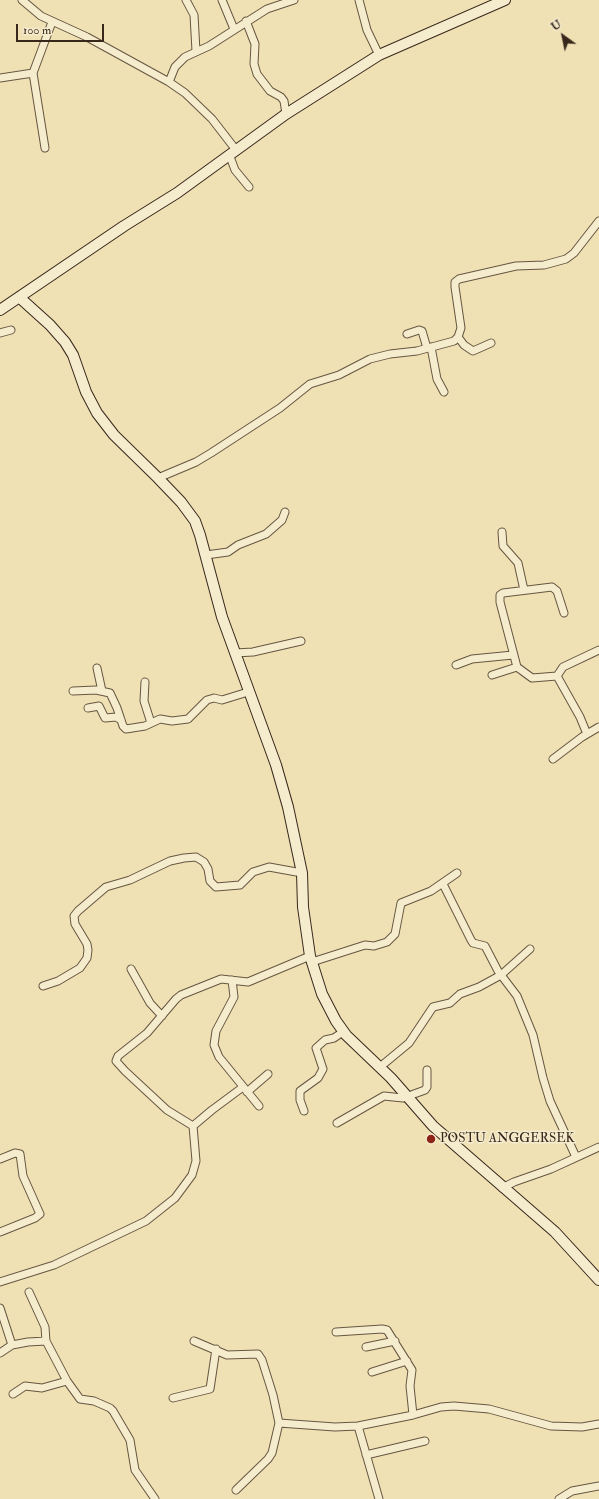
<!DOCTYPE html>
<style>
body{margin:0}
#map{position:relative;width:599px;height:1499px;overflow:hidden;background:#efe1b4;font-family:"IM FELL Double Pica",serif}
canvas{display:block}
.north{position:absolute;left:543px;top:16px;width:40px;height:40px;-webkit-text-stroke:3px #f5ecce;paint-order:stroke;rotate:327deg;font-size:11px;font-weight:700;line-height:16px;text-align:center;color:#38271b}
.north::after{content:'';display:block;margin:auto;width:14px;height:18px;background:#38271b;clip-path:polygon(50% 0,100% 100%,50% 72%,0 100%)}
.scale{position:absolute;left:16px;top:24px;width:88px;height:18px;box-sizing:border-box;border:2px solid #38271b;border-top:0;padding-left:5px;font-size:12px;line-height:14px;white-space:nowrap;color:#38271b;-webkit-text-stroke:3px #f5ecce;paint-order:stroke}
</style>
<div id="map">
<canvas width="599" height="1499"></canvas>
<div class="north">U</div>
<div class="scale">100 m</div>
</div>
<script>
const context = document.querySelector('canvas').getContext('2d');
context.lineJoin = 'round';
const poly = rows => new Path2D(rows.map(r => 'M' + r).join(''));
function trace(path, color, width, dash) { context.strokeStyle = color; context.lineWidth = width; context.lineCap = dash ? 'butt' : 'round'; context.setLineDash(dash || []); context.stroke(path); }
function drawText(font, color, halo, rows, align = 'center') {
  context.font = font + ' "IM FELL Double Pica",serif'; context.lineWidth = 3; context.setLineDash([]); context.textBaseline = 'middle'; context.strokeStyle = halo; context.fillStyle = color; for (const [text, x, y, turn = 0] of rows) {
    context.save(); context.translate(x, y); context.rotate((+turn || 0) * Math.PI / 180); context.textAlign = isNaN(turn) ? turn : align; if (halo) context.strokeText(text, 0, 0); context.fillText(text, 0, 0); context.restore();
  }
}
const street = poly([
 [22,0,41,16,87,37,169,82,185,93,212,119,236,150],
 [186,0,194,15,196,51],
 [222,0,234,29],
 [359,0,367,30,379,55],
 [246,21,255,44,254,64,257,74,270,91,281,97,284,101,286,114],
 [33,73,45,148],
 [0,78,33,73,52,22],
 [169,82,175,67,185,57,209,46,267,9,294,0],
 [229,154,235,170,249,187],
 [0,333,11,330],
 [407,334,419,330,422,331,427,348],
 [458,337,464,345,473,351,491,343],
 [431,347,437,379,444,392],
 [158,478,196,462,211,453,280,408,310,384,339,375,370,359,390,354,417,351,454,341,458,337,461,328,455,287,455,282,459,279,516,266,544,265,566,259,574,253,599,221],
 [502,532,503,546,518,563,524,590],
 [206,555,228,552,238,545,266,534,282,520,285,512],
 [564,613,557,591,552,587,503,593,500,595,500,602,517,667,532,678,557,676,563,667,599,650],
 [235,653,253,652,301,641],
 [456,665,472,659,513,655],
 [97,668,102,691],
 [492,675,517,667],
 [557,676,580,717,587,734],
 [145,682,144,701,151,723],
 [73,691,96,690,110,693,117,708,123,726,126,729,145,726,160,719,172,721,188,719,207,700,214,698,222,700,248,692],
 [88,708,99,706,105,718,116,717,121,720],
 [553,759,582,737,599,727],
 [443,884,471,940,473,943,485,946,498,971,517,996,533,1035,543,1078,550,1101,576,1157],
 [312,962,365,945,374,946,387,942,395,934,401,903,431,891,457,873],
 [131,969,150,1003,162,1016],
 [232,980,234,997,216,1031,214,1045,219,1057,259,1106],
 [43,986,58,981,80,968,87,958,88,950,87,944,75,924,74,916,78,911,106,887,130,880,170,861,184,858,196,857,204,862,208,869,210,881,216,887,240,885,253,872,269,867,302,873],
 [380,1067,409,1043,433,1007,450,1003,460,994,479,987,501,975,530,949],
 [247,1092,268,1074],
 [304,1111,300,1100,300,1091,318,1078,323,1069,316,1048,325,1040,334,1038,344,1031],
 [337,1123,384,1096,403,1098,425,1090,427,1087,427,1070],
 [193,1126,212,1110,243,1087],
 [0,1159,15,1153,20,1154,23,1176,40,1214,35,1218,0,1232],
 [502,1188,514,1182,551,1169,599,1147],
 [0,1282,54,1265,146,1221,175,1198,192,1175,196,1161,193,1126,167,1110,125,1071,116,1061,118,1056,147,1033,176,999,181,995,221,979,248,982,310,956],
 [29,1292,45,1327,46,1341],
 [0,1308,12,1345],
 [336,1332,382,1329,387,1330,412,1370,410,1386,413,1415],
 [194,1341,227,1355,258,1354,262,1360,273,1395,279,1423,272,1453,268,1459,236,1490],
 [366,1347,395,1341],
 [0,1353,12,1345,28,1342,46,1341,67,1381,80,1399,94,1401,110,1408,113,1411,130,1440,135,1470,155,1499],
 [372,1372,407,1361],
 [13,1394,25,1386,42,1388,67,1381],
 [173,1398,210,1389,216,1349],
 [279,1423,335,1427,358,1426,413,1415,441,1407,454,1406,489,1409,551,1426,582,1427,599,1424],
 [358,1426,379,1499],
 [366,1455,425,1441],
 [559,1499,572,1491,599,1486]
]);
const secondary = poly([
 [19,297,50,325,65,342,73,355,86,392,97,413,114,435,158,478,181,502,195,521,200,535,222,617,276,765,288,807,302,873,303,907,310,956,322,994,336,1021,346,1035,391,1078,433,1126,555,1232,599,1280],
 [0,310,124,226,177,193,286,114,379,55,505,0]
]);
trace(street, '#665641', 9);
trace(secondary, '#38271b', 12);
trace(street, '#f5ecce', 7);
trace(secondary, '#f5ecce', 10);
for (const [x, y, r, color] of [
 [431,1139,5,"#8f2418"]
]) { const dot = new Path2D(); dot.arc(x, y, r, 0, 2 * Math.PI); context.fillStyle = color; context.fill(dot); trace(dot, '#f5ecce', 1.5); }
drawText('13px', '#38271b', '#f5ecce', [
 ["POSTU ANGGERSEK",440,1139]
], 'left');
</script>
